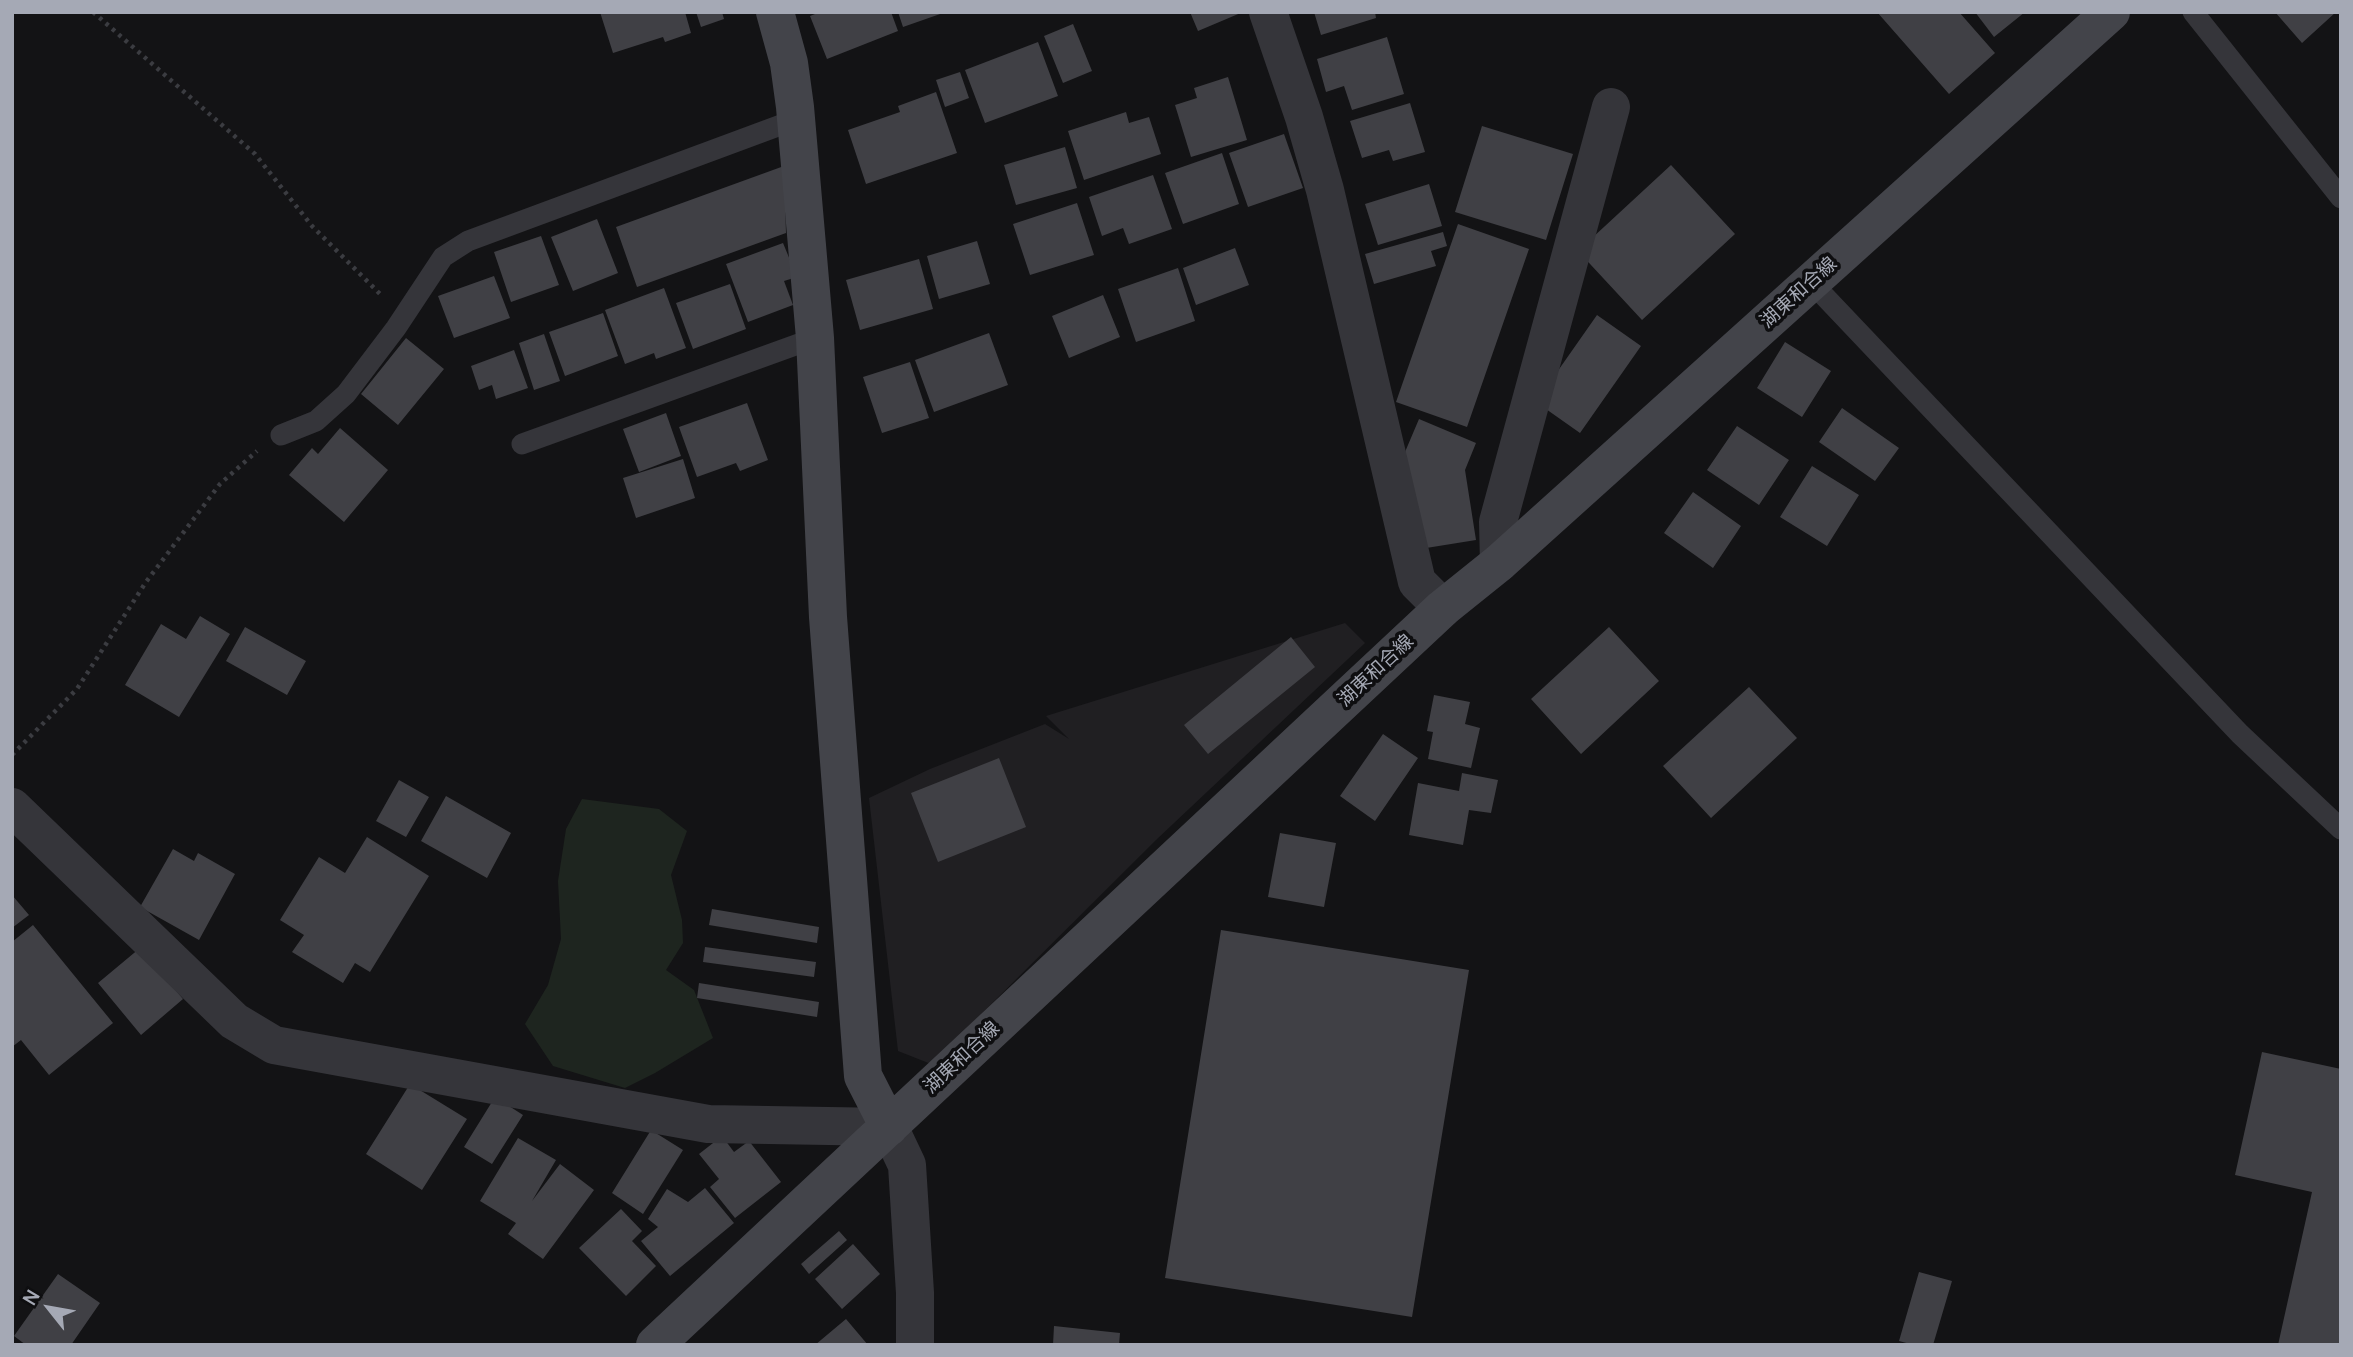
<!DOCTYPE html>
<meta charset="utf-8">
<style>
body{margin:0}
#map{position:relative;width:2353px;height:1357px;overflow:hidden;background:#131315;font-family:Manrope,sans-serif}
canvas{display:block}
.frame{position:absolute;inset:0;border:14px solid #a5a9b5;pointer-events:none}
.north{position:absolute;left:14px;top:1273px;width:70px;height:70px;-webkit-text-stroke:5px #0e0e10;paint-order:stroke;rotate:301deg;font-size:19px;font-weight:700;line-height:28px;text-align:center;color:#a5a9b5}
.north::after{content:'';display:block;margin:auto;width:24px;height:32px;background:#a5a9b5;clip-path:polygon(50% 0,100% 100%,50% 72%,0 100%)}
</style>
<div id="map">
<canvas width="2353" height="1357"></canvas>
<div class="frame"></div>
<div class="north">N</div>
</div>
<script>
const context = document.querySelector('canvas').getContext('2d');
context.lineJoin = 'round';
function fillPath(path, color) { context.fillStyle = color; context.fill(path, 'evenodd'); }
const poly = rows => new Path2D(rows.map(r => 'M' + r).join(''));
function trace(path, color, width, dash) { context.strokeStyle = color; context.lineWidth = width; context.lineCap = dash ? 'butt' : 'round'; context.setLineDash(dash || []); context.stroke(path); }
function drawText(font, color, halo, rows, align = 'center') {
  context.font = font + ' Manrope,"Noto Sans JP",sans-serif'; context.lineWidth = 7; context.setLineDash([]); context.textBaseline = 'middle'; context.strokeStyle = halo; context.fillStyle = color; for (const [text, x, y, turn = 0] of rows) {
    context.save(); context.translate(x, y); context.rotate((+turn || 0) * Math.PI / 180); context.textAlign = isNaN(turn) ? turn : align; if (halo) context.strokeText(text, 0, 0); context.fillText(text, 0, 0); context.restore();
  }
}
fillPath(poly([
 [1345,623,1365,643,1156,840,931,1064,898,1051,869,798,930,769,1045,724,1069,739,1046,716]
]), '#201f22');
fillPath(poly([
 [582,799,659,809,687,831,671,875,682,920,683,943,666,970,694,990,713,1038,655,1073,625,1088,553,1066,525,1024,548,985,561,939,558,881,566,829]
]), '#1e251f');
fillPath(poly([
 [600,12,685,12,691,33,665,42,663,37,613,53],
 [696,12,722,12,724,19,701,27],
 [820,12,891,12,898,31,827,59,810,16],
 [898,12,943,12,943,13,903,27],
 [1190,12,1243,12,1198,31],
 [1314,12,1375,12,1376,18,1321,35],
 [1877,12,1959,12,1995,53,1949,94],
 [1975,12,2025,12,1994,37],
 [2275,12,2336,12,2302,43],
 [1073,24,1092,71,1063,83,1044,36],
 [1387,37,1404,94,1352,110,1344,86,1326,92,1317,59],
 [1038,42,1058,96,985,123,965,70],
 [960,72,969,98,945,107,936,80],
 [1228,77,1247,140,1191,157,1175,105,1197,98,1194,88],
 [936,92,957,153,866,184,848,130,900,112,898,106],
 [1410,103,1425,152,1393,161,1389,150,1362,158,1350,121],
 [1126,112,1129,123,1149,117,1161,154,1084,180,1068,131],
 [1482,126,1573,154,1546,240,1455,212],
 [1284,134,1303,188,1248,207,1229,153],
 [1065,147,1077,188,1016,205,1004,165],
 [1222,153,1239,204,1183,224,1165,173],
 [1671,165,1735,234,1642,320,1578,251],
 [784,166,786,233,637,287,616,227],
 [1153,175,1172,229,1129,244,1123,228,1102,236,1089,197],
 [1429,184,1442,226,1378,245,1365,204],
 [1077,203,1094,255,1030,275,1013,224],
 [597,219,618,273,573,291,551,237],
 [1458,224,1529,249,1467,427,1396,402],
 [1443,232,1447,246,1431,251,1436,266,1374,284,1365,254],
 [541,236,559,285,511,302,494,252],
 [977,241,990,284,939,299,927,256],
 [783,243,797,277,784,281,793,305,748,322,726,264],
 [1235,248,1249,285,1196,305,1183,268],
 [919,259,933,309,860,330,846,280],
 [1178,268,1195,321,1136,342,1118,289],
 [494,276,510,318,454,338,438,296],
 [730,284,746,329,693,349,676,303],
 [664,288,686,348,656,359,654,353,625,364,605,310],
 [1103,295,1120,337,1069,358,1052,316],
 [603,313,618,356,565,376,549,332],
 [1597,315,1641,346,1580,433,1536,402],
 [989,333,1008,385,934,412,915,360],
 [544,334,560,381,534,390,519,343],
 [406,338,444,369,398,425,361,394],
 [1785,342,1831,371,1802,417,1757,388],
 [514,350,528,388,496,399,492,385,479,390,471,366],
 [910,362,929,418,882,433,863,377],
 [747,403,768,460,740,471,736,463,697,477,679,427],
 [1842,408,1899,448,1875,481,1819,442],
 [666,413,681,456,639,472,623,429],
 [1419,419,1476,443,1465,470,1476,540,1420,549,1405,452],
 [1737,426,1789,460,1759,505,1707,470],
 [340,428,388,470,344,522,289,475,312,448,318,454],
 [683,459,695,498,636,518,623,478],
 [1812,466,1859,495,1827,546,1780,517],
 [1693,492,1741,526,1713,568,1664,533],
 [200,616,230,634,179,717,125,685,161,624,186,639],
 [245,627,306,661,287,695,226,661],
 [1609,627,1659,681,1581,754,1531,699],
 [1291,637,1315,667,1208,754,1184,725],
 [1749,687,1797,738,1711,818,1663,766],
 [1434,695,1470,702,1465,724,1480,728,1471,768,1428,759,1433,732,1427,731],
 [1383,734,1418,758,1375,821,1340,796],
 [999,758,1026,827,938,862,911,793],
 [1462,773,1498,780,1491,813,1469,810,1463,845,1409,835,1418,783,1459,791],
 [399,780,429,797,406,837,376,821],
 [446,796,511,833,487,878,421,841],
 [1280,833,1336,843,1324,907,1268,897],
 [367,837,429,876,370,972,355,963,343,983,292,952,304,935,280,920,319,857,345,873],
 [173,849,194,861,198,853,235,874,199,940,140,907],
 [12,895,29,915,12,928],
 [712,909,819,927,817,943,709,925],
 [33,925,113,1023,49,1075,21,1040,12,1047,12,942],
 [1221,930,1469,970,1412,1317,1165,1278],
 [705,947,816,962,814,977,703,962],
 [140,948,183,999,141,1035,98,983],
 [699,983,819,1002,817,1017,697,998],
 [2262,1052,2341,1069,2341,1345,2278,1345,2312,1192,2235,1175],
 [410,1084,467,1119,422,1190,366,1154],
 [495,1097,523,1115,492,1164,464,1147],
 [651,1130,683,1150,643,1214,612,1193],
 [722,1136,734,1152,749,1141,781,1182,735,1218,710,1187,719,1179,699,1154],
 [518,1138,556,1160,532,1201,560,1164,594,1190,543,1259,508,1234,516,1223,480,1201],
 [705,1188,734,1223,670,1276,641,1241,658,1227,648,1219,667,1189,688,1202],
 [621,1209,642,1231,632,1241,656,1266,626,1296,579,1248],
 [839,1231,847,1240,809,1274,801,1264],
 [853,1244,880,1274,842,1309,815,1279],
 [1919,1272,1952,1281,1933,1345,1914,1345,1899,1341],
 [58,1274,100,1303,71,1345,26,1345,14,1336],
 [846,1319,868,1345,815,1345],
 [1054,1326,1120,1333,1119,1345,1053,1345]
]), '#404045');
trace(poly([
 [93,12,255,154,312,226,381,295],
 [12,755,77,689,146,582,220,484,257,451]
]), '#3b3c41', 4.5, [3.5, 5]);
trace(poly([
 [2193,12,2341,198],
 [1811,282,2240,734,2341,829],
 [281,435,316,421,346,394,396,328,443,257,468,241,797,119],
 [522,444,815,338]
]), '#35353a', 21);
trace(poly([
 [1268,12,1304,117,1325,190,1417,582,1443,608],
 [1499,563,1498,522,1611,107],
 [12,807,234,1021,274,1045,708,1124,889,1127,907,1165,915,1293,915,1345]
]), '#35353a', 38);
trace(poly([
 [775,12,789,63,795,107,815,338,828,617,863,1076,889,1127],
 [655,1345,1443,608,1499,563,2111,12]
]), '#43444a', 38);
drawText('19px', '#a5a9b5', '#0e0e10', [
 ["湖東和合線",1799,293,-42],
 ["湖東和合線",1376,671,-43],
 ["湖東和合線",962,1058,-43]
]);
</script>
